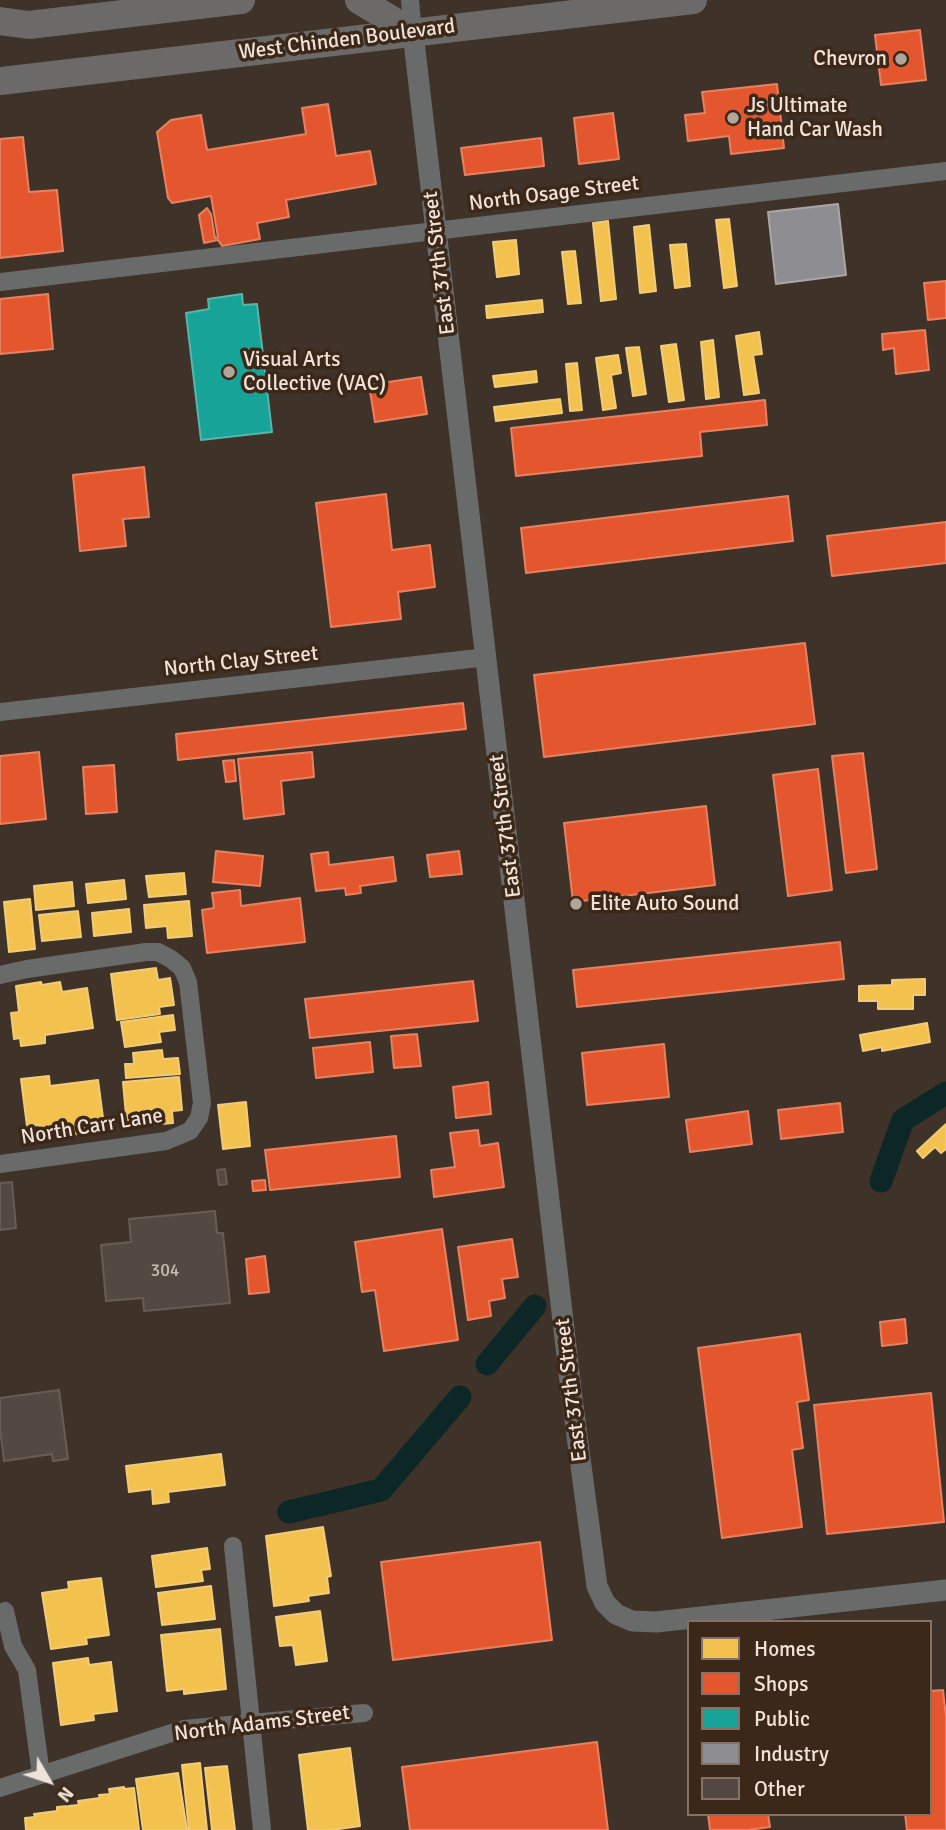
<!DOCTYPE html>
<style>
body{margin:0}
#map{position:relative;width:946px;height:1830px;overflow:hidden;background:#3f3329;font-family:Signika,sans-serif}
canvas{display:block}
.legend{position:absolute;left:687px;top:1620px;width:245px;height:196px;box-sizing:border-box;background:#3c2818;border:2px solid #847265;margin:0;padding:9px 12px;list-style:none;font-size:21px;color:#f0e2d8}
.legend li{display:flex;align-items:center;gap:14px;height:35px}
.legend b{width:35px;border:2px solid #847265}
.north{position:absolute;left:14px;top:1746px;width:70px;height:70px;-webkit-text-stroke:5px #3c2818;paint-order:stroke;rotate:129deg;font-size:19px;font-weight:700;line-height:28px;text-align:center;color:#f0e2d8}
.north::after{content:'';display:block;margin:auto;width:24px;height:32px;background:#f0e2d8;clip-path:polygon(50% 0,100% 100%,50% 72%,0 100%)}
</style>
<div id="map">
<canvas width="946" height="1830"></canvas>
<ul class="legend">
<li><b style="height:19px;background:#f2c14e"></b>Homes</li>
<li><b style="height:19px;background:#e4572e"></b>Shops</li>
<li><b style="height:19px;background:#17a398"></b>Public</li>
<li><b style="height:19px;background:#8d8d92"></b>Industry</li>
<li><b style="height:19px;background:#534942"></b>Other</li>
</ul>
<div class="north">N</div>
</div>
<script>
const context = document.querySelector('canvas').getContext('2d');
context.lineJoin = 'round';
function fillPath(path, color) { context.fillStyle = color; context.fill(path, 'evenodd'); }
const poly = rows => new Path2D(rows.map(r => 'M' + r).join(''));
function trace(path, color, width, dash) { context.strokeStyle = color; context.lineWidth = width; context.lineCap = dash ? 'butt' : 'round'; context.setLineDash(dash || []); context.stroke(path); }
function drawText(font, color, halo, rows, align = 'center') {
  context.font = font + ' Signika,sans-serif'; context.lineWidth = 7; context.setLineDash([]); context.textBaseline = 'middle'; context.strokeStyle = halo; context.fillStyle = color; for (const [text, x, y, turn = 0] of rows) {
    context.save(); context.translate(x, y); context.rotate((+turn || 0) * Math.PI / 180); context.textAlign = isNaN(turn) ? turn : align; if (halo) context.strokeText(text, 0, 0); context.fillText(text, 0, 0); context.restore();
  }
}
const homes = poly([
 [729,219,737,286,724,288,716,220,729,219],
 [608,221,616,299,601,301,593,223,608,221],
 [649,225,656,291,640,293,634,227,649,225],
 [516,240,519,274,497,277,493,242,516,240],
 [686,244,690,286,675,288,670,245,686,244],
 [575,251,581,303,568,304,562,252,575,251],
 [542,300,543,312,487,318,486,306,542,300],
 [759,332,762,354,753,355,759,393,744,395,736,336,759,332],
 [713,340,719,397,706,399,701,342,713,340],
 [676,344,684,400,669,402,661,346,676,344],
 [639,347,646,394,633,396,626,348,639,347],
 [618,355,621,373,611,375,616,408,603,410,596,358,618,355],
 [577,363,582,410,570,411,566,364,577,363],
 [536,371,537,382,495,387,493,376,536,371],
 [560,399,562,413,496,421,494,407,560,399],
 [184,873,186,894,149,897,146,876,184,873],
 [124,880,126,899,88,903,86,884,124,880],
 [72,882,74,906,36,910,34,886,72,882],
 [30,899,35,949,9,952,4,902,30,899],
 [189,901,192,936,168,938,167,926,146,928,144,905,189,901],
 [129,909,131,932,94,936,92,913,129,909],
 [78,911,81,937,42,941,39,915,78,911],
 [156,968,158,980,170,978,174,1005,159,1007,160,1014,117,1020,111,974,156,968],
 [925,979,925,995,913,995,913,1009,878,1009,878,1001,859,1001,859,986,892,985,892,980,925,979],
 [41,982,42,985,60,982,62,992,87,988,93,1028,45,1035,45,1043,21,1046,20,1038,14,1039,11,1013,19,1012,16,986,41,982],
 [173,1015,175,1030,159,1032,161,1042,125,1047,121,1022,173,1015],
 [927,1023,930,1042,882,1051,882,1047,863,1051,860,1035,927,1023],
 [162,1050,163,1059,178,1058,180,1074,126,1078,125,1064,134,1064,133,1053,162,1050],
 [49,1076,50,1086,98,1080,103,1118,91,1120,92,1132,41,1139,40,1125,27,1126,21,1079,49,1076],
 [179,1077,182,1110,172,1111,173,1123,127,1127,123,1082,179,1077],
 [246,1102,250,1146,223,1149,218,1105,246,1102],
 [946,1124,946,1149,941,1153,935,1147,923,1158,917,1151,946,1124],
 [221,1454,225,1485,168,1492,169,1502,153,1504,152,1489,129,1492,126,1466,221,1454],
 [323,1527,331,1576,327,1577,329,1593,308,1596,309,1601,274,1606,266,1536,323,1527],
 [207,1548,210,1569,201,1570,203,1581,156,1587,152,1556,207,1548],
 [101,1578,109,1635,86,1638,87,1644,51,1649,42,1593,69,1589,68,1582,101,1578],
 [211,1586,215,1619,162,1625,158,1593,211,1586],
 [320,1611,327,1661,296,1665,293,1645,280,1646,276,1617,320,1611],
 [220,1629,226,1689,184,1694,184,1689,167,1691,161,1635,220,1629],
 [88,1658,89,1665,111,1662,117,1711,93,1714,94,1720,61,1725,53,1663,88,1658],
 [350,1748,360,1826,332,1830,308,1830,299,1755,350,1748],
 [200,1763,207,1830,189,1830,182,1765,200,1763],
 [227,1766,235,1830,212,1830,205,1768,227,1766],
 [178,1773,187,1830,143,1830,136,1779,178,1773],
 [124,1787,124,1789,134,1788,139,1830,26,1830,25,1818,35,1817,34,1814,57,1811,57,1807,79,1805,78,1801,100,1798,99,1795,110,1794,109,1789,124,1787]
]);
fillPath(homes, '#f2c14e');
trace(homes, '#f1cb77', 2);
const shops = poly([
 [920,30,926,80,881,85,875,35,920,30],
 [777,84,784,148,731,154,729,136,688,141,685,115,705,113,702,92,777,84],
 [328,104,336,156,370,151,376,184,286,200,289,217,257,223,260,239,222,246,218,240,204,243,199,215,207,208,211,214,215,238,218,237,211,196,172,203,168,198,157,132,171,120,201,115,207,150,306,134,302,108,328,104],
 [613,113,619,159,579,164,574,118,613,113],
 [23,137,29,192,57,190,63,251,0,258,0,139,23,137],
 [541,138,544,166,465,175,461,148,541,138],
 [946,281,946,318,928,320,924,283,946,281],
 [48,294,53,349,0,354,0,299,48,294],
 [925,330,929,370,896,374,894,348,883,350,882,334,925,330],
 [421,377,427,414,375,422,369,385,421,377],
 [765,400,767,425,700,432,702,456,516,476,511,428,765,400],
 [144,467,149,517,123,519,126,546,80,551,73,475,144,467],
 [386,494,392,550,430,545,435,587,398,592,401,619,331,627,316,503,386,494],
 [788,496,793,541,526,573,521,528,788,496],
 [946,522,946,563,832,576,827,536,946,522],
 [805,643,815,724,544,757,534,675,805,643],
 [463,703,466,729,178,760,176,734,463,703],
 [39,752,46,819,0,824,0,756,39,752],
 [312,752,314,777,281,781,284,814,244,819,238,759,312,752],
 [863,753,877,869,846,873,832,756,863,753],
 [234,760,236,781,226,782,223,761,234,760],
 [114,765,117,812,86,814,83,767,114,765],
 [818,769,832,890,788,896,773,775,818,769],
 [706,806,715,885,573,902,564,823,706,806],
 [216,851,263,856,260,886,213,882,216,851],
 [459,851,462,874,430,877,427,855,459,851],
 [328,852,329,865,393,857,396,881,360,886,361,893,346,895,345,888,316,891,311,854,328,852],
 [240,890,241,906,300,898,305,942,207,953,202,910,214,908,212,893,240,890],
 [840,942,844,979,577,1007,573,970,840,942],
 [473,981,478,1021,310,1038,305,999,473,981],
 [417,1034,421,1066,394,1068,391,1036,417,1034],
 [370,1042,373,1072,316,1078,313,1048,370,1042],
 [664,1044,669,1097,587,1105,582,1053,664,1044],
 [488,1082,491,1114,456,1118,453,1087,488,1082],
 [840,1103,843,1132,781,1139,778,1110,840,1103],
 [748,1111,752,1144,690,1152,686,1120,748,1111],
 [478,1130,480,1146,498,1143,504,1187,434,1197,431,1170,455,1167,450,1133,478,1130],
 [396,1136,400,1177,270,1190,265,1150,396,1136],
 [265,1180,266,1190,253,1191,252,1181,265,1180],
 [442,1229,458,1340,384,1351,375,1290,362,1292,355,1242,442,1229],
 [512,1239,518,1277,502,1279,505,1298,489,1301,491,1316,468,1320,458,1247,512,1239],
 [265,1256,269,1292,249,1294,246,1259,265,1256],
 [905,1319,907,1343,882,1346,880,1322,905,1319],
 [800,1334,809,1400,797,1402,803,1448,792,1450,802,1527,722,1538,698,1348,800,1334],
 [931,1393,944,1522,827,1534,814,1405,931,1393],
 [540,1542,552,1640,393,1660,381,1562,540,1542],
 [943,1690,946,1717,946,1830,907,1830,905,1814,930,1814,930,1691,943,1690],
 [597,1742,608,1830,410,1830,402,1767,597,1742],
 [708,1814,768,1814,770,1827,748,1830,710,1830,708,1814]
]);
fillPath(shops, '#e4572e');
trace(shops, '#e88161', 2);
const public = poly([
 [242,294,243,305,257,304,272,432,201,440,186,313,209,309,208,299,242,294]
]);
fillPath(public, '#17a398');
trace(public, '#58b6ab', 2);
const industry = poly([
 [838,204,846,275,776,284,768,212,838,204]
]);
fillPath(industry, '#8d8d92');
trace(industry, '#aba6a7', 2);
trace(poly([
 [881,1181,903,1120,946,1093],
 [487,1364,535,1306],
 [289,1512,381,1490,460,1397]
]), '#0d2727', 23);
const building = poly([
 [225,1169,227,1184,219,1185,217,1170,225,1169],
 [12,1182,16,1228,0,1230,0,1183,12,1182],
 [215,1211,217,1233,223,1233,230,1303,144,1311,143,1298,106,1301,101,1245,131,1242,129,1219,215,1211],
 [59,1390,68,1459,53,1461,52,1454,4,1461,0,1429,0,1398,59,1390]
]);
fillPath(building, '#534942');
trace(building, '#685d56', 2);
trace(poly([
 [410,0,413,33],
 [0,282,946,171],
 [0,712,487,657],
 [0,975,27,969,146,952,158,952,171,959,182,968,188,982,202,1103,199,1118,190,1131,166,1141,0,1164],
 [233,1546,262,1830],
 [5,1611,13,1646,27,1670,41,1775],
 [0,1788,184,1729,364,1713]
]), '#696b6b', 18);
trace(poly([
 [413,33,572,1398,597,1586,605,1603,616,1614,632,1621,656,1622,946,1590]
]), '#696b6b', 21);
trace(poly([
 [359,0,413,33],
 [0,21,29,25,241,0],
 [0,81,693,0]
]), '#6b6a69', 28);
for (const [x, y, r, color] of [
 [901,59,7,"#b2a59b"],
 [733,118,7,"#b2a59b"],
 [229,372,7,"#b2a59b"],
 [576,904,7,"#b2a59b"]
]) { const dot = new Path2D(); dot.arc(x, y, r, 0, 2 * Math.PI); context.fillStyle = color; context.fill(dot); trace(dot, '#3c2818', 2.5); }
drawText('18px', '#c9bcb2', null, [
 ["304",165,1271]
]);
drawText('21px', '#f0e2d8', '#3c2818', [
 ["West Chinden Boulevard",347,40,-7],
 ["North Osage Street",554,194,-7],
 ["East 37th Street",440,263,-97],
 ["North Clay Street",241,662,-6],
 ["East 37th Street",506,826,-97],
 ["North Carr Lane",92,1127,-9],
 ["East 37th Street",572,1390,-97],
 ["North Adams Street",262,1724,-7]
]);
drawText('21px', '#f0e2d8', '#3c2818', [
 ["Chevron",887,59,"right"],
 ["Js Ultimate",747,106],
 ["Hand Car Wash",747,130],
 ["Visual Arts",243,360],
 ["Collective (VAC)",243,384],
 ["Elite Auto Sound",590,904]
], 'left');
</script>
